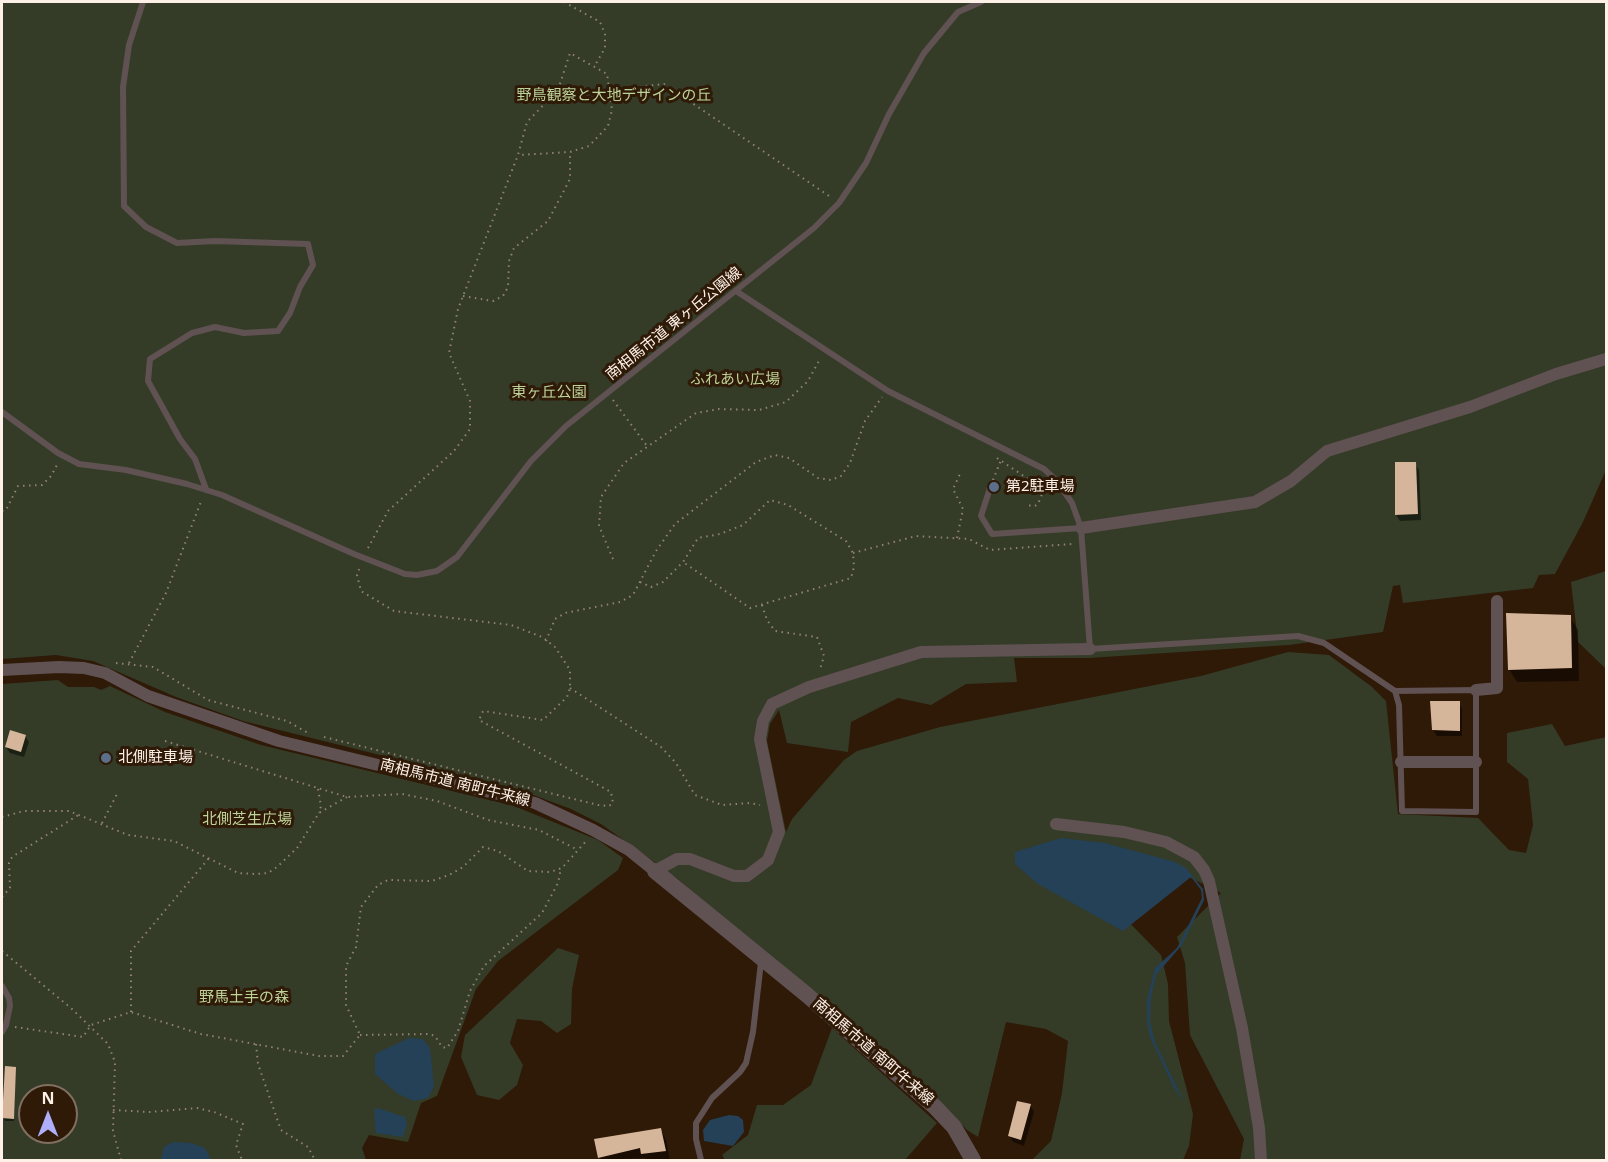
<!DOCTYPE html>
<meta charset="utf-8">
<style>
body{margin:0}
#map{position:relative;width:1608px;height:1162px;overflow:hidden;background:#2f1907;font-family:"Noto Sans",sans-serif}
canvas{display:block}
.frame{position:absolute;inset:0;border:3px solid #fdf0e7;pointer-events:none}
.north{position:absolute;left:18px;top:1084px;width:60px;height:60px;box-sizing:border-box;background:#2f1907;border:2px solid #816f61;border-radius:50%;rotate:0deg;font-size:16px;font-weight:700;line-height:24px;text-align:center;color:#fdf0e7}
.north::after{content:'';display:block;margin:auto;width:21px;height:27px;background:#aeaefb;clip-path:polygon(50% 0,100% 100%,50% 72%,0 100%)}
</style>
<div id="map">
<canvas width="1608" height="1162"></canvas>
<div class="frame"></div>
<div class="north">N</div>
</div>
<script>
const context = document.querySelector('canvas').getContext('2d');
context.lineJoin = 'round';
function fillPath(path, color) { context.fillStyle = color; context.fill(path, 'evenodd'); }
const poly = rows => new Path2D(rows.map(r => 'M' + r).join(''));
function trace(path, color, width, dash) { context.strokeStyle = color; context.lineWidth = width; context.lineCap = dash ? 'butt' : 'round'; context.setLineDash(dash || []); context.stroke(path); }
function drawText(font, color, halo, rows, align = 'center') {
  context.font = font + ' "Noto Sans","Noto Sans JP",sans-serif'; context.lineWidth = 6; context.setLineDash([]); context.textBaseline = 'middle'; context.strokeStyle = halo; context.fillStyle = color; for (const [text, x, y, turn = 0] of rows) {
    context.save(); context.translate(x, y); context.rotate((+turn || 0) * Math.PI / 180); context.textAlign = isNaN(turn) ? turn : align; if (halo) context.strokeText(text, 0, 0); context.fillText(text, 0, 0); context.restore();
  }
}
fillPath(poly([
 [2,2,1606,2,1606,470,1583,522,1555,574,1539,575,1533,588,1403,603,1400,585,1393,586,1383,632,1289,645,1089,658,1014,658,1017,682,966,684,931,705,898,698,851,722,848,752,787,743,779,710,770,724,767,741,786,832,792,819,820,787,844,760,857,751,940,727,1201,676,1288,652,1329,655,1372,687,1386,701,1398,814,1478,818,1509,850,1526,853,1533,825,1528,779,1507,762,1507,733,1552,724,1565,746,1606,737,1606,1160,1240,1160,1244,1139,1190,1035,1185,963,1177,937,1221,893,1177,871,1119,912,1161,955,1168,984,1169,1021,1193,1114,1189,1146,1183,1160,1032,1160,1051,1141,1062,1093,1068,1041,1046,1029,1006,1022,978,1137,967,1130,952,1114,678,879,601,824,571,809,517,789,243,721,176,697,93,661,56,655,2,659],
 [1606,571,1606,669,1578,642,1571,582],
 [58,680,68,687,94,687,101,690,110,686,165,712,261,745,514,806,598,840,623,858,618,870,498,961,476,989,437,1096,421,1103,408,1142,369,1135,362,1148,366,1160,2,1160,2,684],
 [30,1096,66,1096,66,1132,30,1132],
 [558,948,579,955,572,989,571,1024,557,1033,541,1021,517,1019,510,1043,523,1065,517,1085,499,1100,477,1095,461,1057,465,1035],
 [832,1028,937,1123,905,1160,725,1160,722,1155,748,1135,757,1105,783,1105,811,1085]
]), '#343c27');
fillPath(poly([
 [1061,838,1105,843,1175,862,1186,868,1203,889,1204,900,1182,945,1156,975,1151,997,1150,1022,1155,1042,1184,1102,1174,1088,1150,1037,1147,1022,1147,1000,1155,968,1177,948,1202,898,1201,890,1191,877,1123,931,1038,884,1015,864,1015,852],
 [409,1038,423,1039,430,1048,434,1086,428,1098,414,1101,398,1094,375,1074,375,1054],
 [377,1108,405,1117,407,1124,403,1137,376,1133,374,1110],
 [729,1115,738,1116,743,1120,744,1132,733,1146,704,1141,703,1130,710,1120],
 [173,1142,191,1143,205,1148,211,1160,161,1160,164,1147]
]), '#244157');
fillPath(poly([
 [1415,464,1419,470,1421,520,1400,521,1396,515],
 [1570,617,1578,630,1579,681,1517,682,1509,669],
 [1459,703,1462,709,1462,736,1437,736,1433,730],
 [25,736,29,742,24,757,10,753,6,747],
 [15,1068,14,1121,5,1121,4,1118],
 [1030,1105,1034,1112,1024,1146,1013,1142,1010,1136],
 [661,1130,666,1140,670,1160,647,1160,645,1158,601,1160,599,1157]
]), '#0007');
fillPath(poly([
 [1395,462,1416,462,1418,514,1395,515],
 [1506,613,1571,615,1572,668,1508,670],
 [1430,701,1460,701,1460,731,1432,730],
 [10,730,26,735,21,752,5,747],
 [5,1066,16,1067,14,1119,2,1118],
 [1017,1101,1031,1104,1021,1140,1008,1136],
 [661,1128,666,1151,641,1154,640,1148,598,1158,594,1139]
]), '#d6b69b');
trace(poly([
 [564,2,600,22,605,34,605,48,594,67],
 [610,90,664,84,832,198],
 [463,296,493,301,503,296,508,287,509,261,514,248,548,221,570,179,570,153],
 [613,400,647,446],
 [997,458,1040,487,1042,494,1038,504,1035,506,1025,505],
 [993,480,1001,460],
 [2,511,6,510,18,486,42,485,51,476,58,463],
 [957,538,963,509,953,489,960,474],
 [368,548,388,511,454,451,470,429,470,401,449,353,458,309,518,155,527,122,558,90,570,53,607,74,612,110,608,126,589,146,570,152,518,155],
 [853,553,916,536,969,539,990,550,1072,544],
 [613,559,599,526,601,497,624,463,696,413,719,409,759,410,786,402,808,381,820,359],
 [640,582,651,587,663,582,683,562,698,538,720,534,743,525,770,500,788,505,846,541,853,553,854,567,851,578,750,608,683,562],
 [762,605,767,620,775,631,817,637,824,656,820,669],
 [546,641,555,619,565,613,620,602,633,595,656,551,675,524,756,462,775,455,789,458,818,478,831,480,841,476,850,463,865,421,882,397],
 [116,663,153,667,208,700,287,721,310,734],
 [129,663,166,593,202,499],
 [570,688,661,747,676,763,695,795,722,805,750,803,760,805],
 [324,737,598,805,609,806,613,803,611,792,479,720,483,711,543,720,567,697,570,688,570,670,555,647,542,637,511,625,394,611,361,591,357,575,360,567],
 [165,741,347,797,402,794,437,801,488,820,539,830,578,850],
 [318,789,321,806,319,813],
 [2,817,24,811,69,811,128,835,174,841,238,873,256,874,268,873,277,867,297,848,319,813,347,797],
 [102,823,117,794],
 [2,897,10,888,9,863,12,857,80,814],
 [2,951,72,1009,108,1044,115,1062,113,1131,121,1160],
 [131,1012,131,951,209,858],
 [15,1027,83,1037,91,1025,131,1012,201,1034,319,1056,343,1056,360,1035,346,1005,346,966,356,947,361,907,378,885,388,880,432,881,449,875,463,867,483,847,498,851,528,871,550,872,562,868,587,840],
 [360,1035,429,1034,435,1036,442,1047,447,1048,458,1031,470,991,484,966,542,913,558,883,561,868],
 [256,1044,258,1064,281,1130,308,1147,315,1160],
 [113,1110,149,1112,197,1108,214,1112,243,1124,236,1145,242,1160]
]), '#938174', 2, [1.5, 4.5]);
trace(poly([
 [143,2,129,45,123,87,124,206,146,227,177,243,215,241,308,244,313,265,300,287,290,313,278,331,244,333,215,327,192,333,150,359,148,381,180,439,195,459,206,489],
 [736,291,888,391,1044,469,1057,481,1072,503,1081,528,1090,649,1298,636,1324,643,1395,691,1399,705,1402,811,1476,812,1476,690,1395,691],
 [2,412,58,453,79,464,126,470,187,484,222,495,354,554,405,574,417,575,437,571,457,557,531,461,566,426,814,228,839,203,866,163,889,114,924,53,958,12,981,2],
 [990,488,981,516,992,534,1081,528],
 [2,986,9,998,10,1006,6,1025,2,1032],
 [701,1160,696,1139,696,1123,712,1098,740,1072,746,1063,753,1032,761,962]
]), '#605152', 6);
trace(poly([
 [1081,528,1255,502,1291,481,1327,451,1470,407,1556,374,1606,359],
 [2,670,59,667,84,668,105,673,148,696,279,741,535,803,593,830,629,850,655,871,677,859,690,859,734,876,747,876,768,860,779,832,760,739,763,721,772,704,809,687,921,652,1090,649],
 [1476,690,1497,688,1497,601],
 [1401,762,1476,762],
 [1056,824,1124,832,1166,842,1194,857,1204,870,1209,881,1242,1028,1259,1128,1261,1160]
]), '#605152', 12);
trace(poly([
 [655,871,807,995,935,1107,954,1127,973,1160]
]), '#605152', 16);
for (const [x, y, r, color] of [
 [994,487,6,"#5c6f8a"],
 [106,758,6,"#5c6f8a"]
]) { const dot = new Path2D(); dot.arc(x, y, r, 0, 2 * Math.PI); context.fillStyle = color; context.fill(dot); trace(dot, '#2f1907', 2); }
drawText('15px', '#bcd399', '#2f1907', [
 ["野鳥観察と大地デザインの丘",614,96],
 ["ふれあい広場",735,380],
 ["東ヶ丘公園",549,393],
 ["北側芝生広場",247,820],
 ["野馬土手の森",244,998]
]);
drawText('15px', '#fdf0e7', '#2f1907', [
 ["南相馬市道 東ヶ丘公園線",674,324,-39],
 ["南相馬市道 南町牛来線",455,783,14],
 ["南相馬市道 南町牛来線",873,1052,41]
]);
drawText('15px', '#fdf0e7', '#2f1907', [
 ["第2駐車場",1006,487],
 ["北側駐車場",118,758]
], 'left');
</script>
